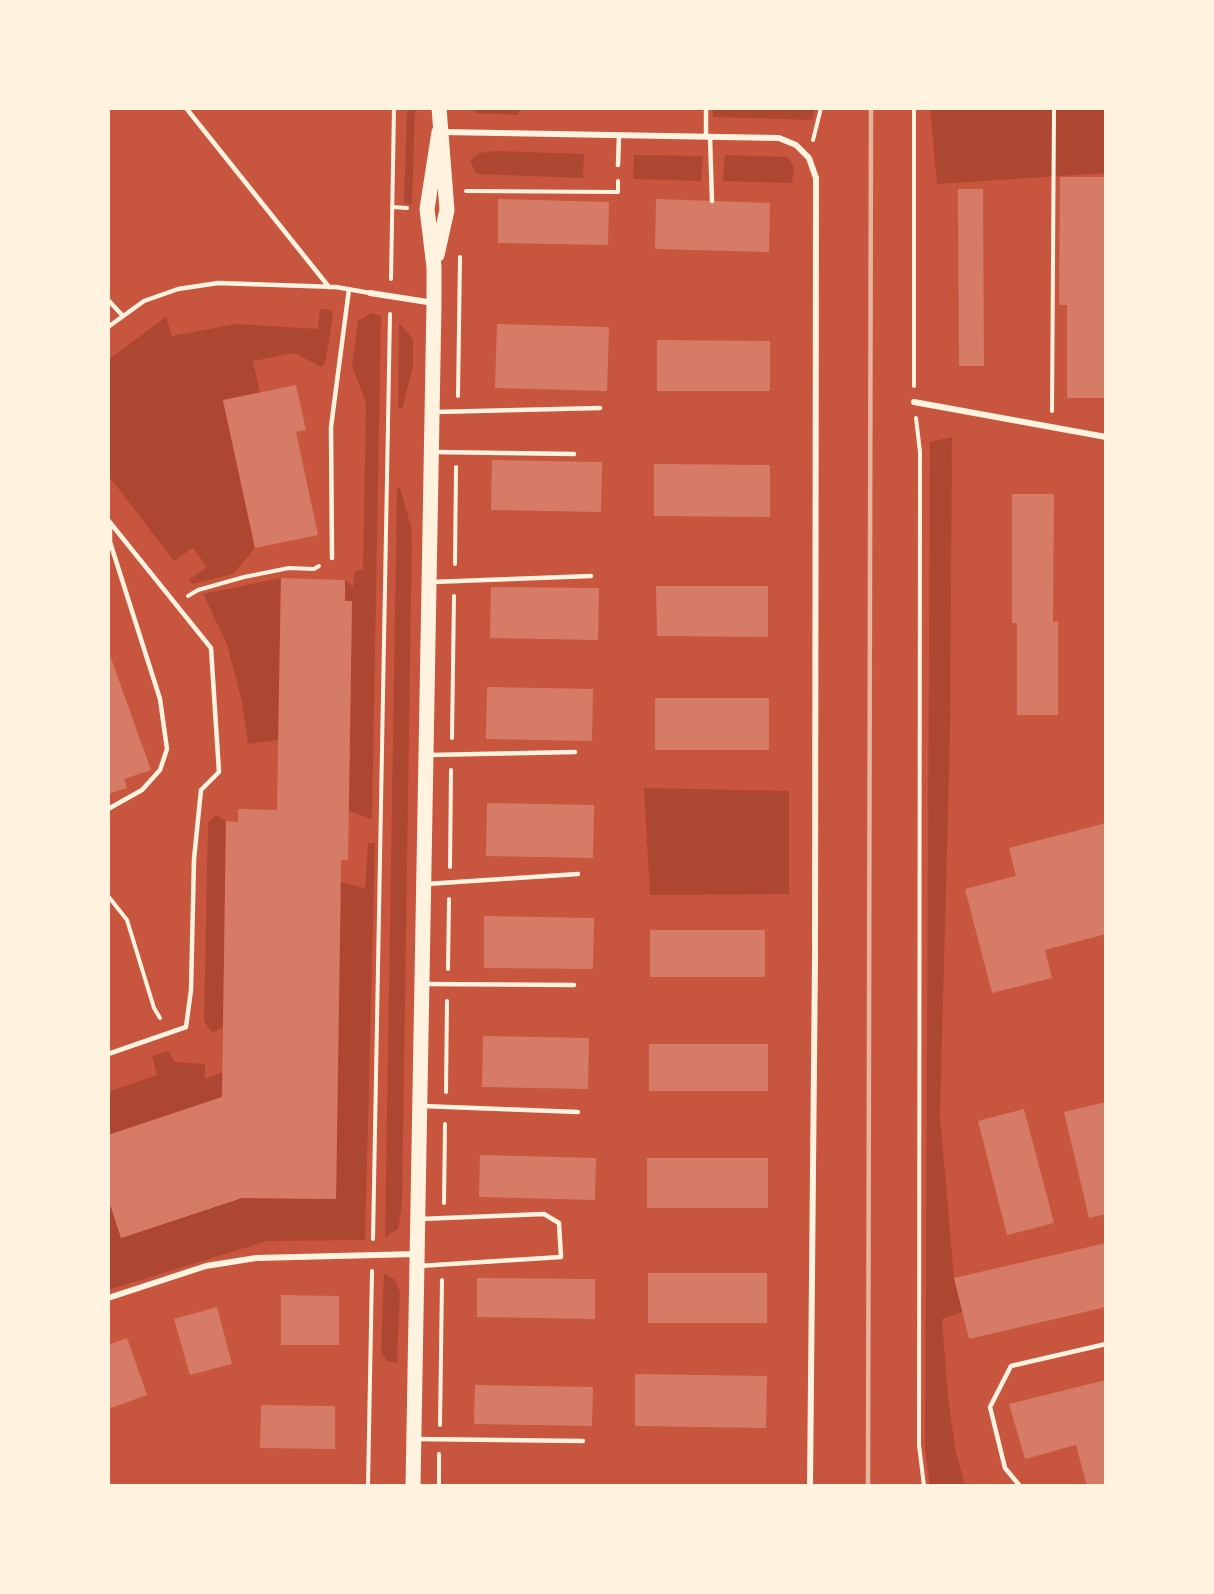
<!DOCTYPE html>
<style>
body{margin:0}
#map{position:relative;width:1214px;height:1594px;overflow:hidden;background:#c8553d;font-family:"Noto Sans",sans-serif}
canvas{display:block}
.frame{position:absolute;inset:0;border:110px solid #fff3e0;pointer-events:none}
</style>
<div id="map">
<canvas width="1214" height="1594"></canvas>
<div class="frame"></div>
</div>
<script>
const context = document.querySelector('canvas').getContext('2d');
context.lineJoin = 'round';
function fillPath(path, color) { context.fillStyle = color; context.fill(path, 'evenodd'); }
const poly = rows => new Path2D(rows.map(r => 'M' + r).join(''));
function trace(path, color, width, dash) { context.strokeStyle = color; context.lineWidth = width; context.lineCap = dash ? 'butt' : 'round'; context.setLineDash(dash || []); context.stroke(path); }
fillPath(poly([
 [407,108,415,108,412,204,404,203],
 [473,108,519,108,519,115,476,113],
 [713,108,815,108,812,120,713,117],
 [930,108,1106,108,1106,173,937,184],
 [496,151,584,154,583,178,476,174,470,160,479,153],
 [634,155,703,156,701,181,633,179],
 [725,155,788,157,794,168,792,183,723,181],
 [320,309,331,310,333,315,325,363,321,367,294,353,253,361,260,393,223,401,255,548,233,574,192,584,189,580,207,567,193,548,174,561,108,475,108,360,166,317,172,336,237,324,318,329],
 [371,313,381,316,372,819,349,811,352,602,345,601,345,580,353,587,355,571,363,570,366,403,352,366,358,321],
 [399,323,413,339,413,366,402,409,398,409],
 [952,437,950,737,940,1116,954,1278,963,1312,942,1319,948,1398,956,1452,965,1486,930,1486,925,1449,930,442],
 [397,488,400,488,412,530,402,1204,398,1229,385,1238],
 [281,578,278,740,248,744,242,702,227,644,203,594],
 [644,788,789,791,789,894,650,895],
 [216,815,226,821,223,1027,212,1033,204,1021,208,823],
 [368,843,375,843,365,1240,267,1241,108,1290,108,1198,122,1238,242,1198,336,1199,341,882,365,888],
 [169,1051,174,1062,205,1064,205,1079,223,1072,222,1097,108,1135,108,1092,157,1075,152,1056],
 [384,1273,395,1280,400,1292,397,1363,387,1361,381,1352]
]), '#ae4732');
fillPath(poly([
 [1060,177,1104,177,1106,398,1067,398,1067,305,1059,305],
 [958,189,983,189,984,366,959,366],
 [498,199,609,202,608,245,498,243],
 [656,199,770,203,769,252,655,249],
 [497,324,609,327,607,391,495,388],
 [657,340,770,341,770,391,657,391],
 [296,385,306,430,296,432,318,535,255,548,223,400],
 [492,460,602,462,601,512,491,510],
 [654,464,770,465,770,517,654,516],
 [1012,494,1054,494,1053,622,1058,621,1058,715,1017,715,1017,623,1012,623],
 [281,578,345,580,345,601,352,601,348,860,341,860,336,1199,242,1198,121,1238,108,1198,108,1135,222,1097,226,821,238,822,238,809,277,810],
 [656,586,768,586,768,637,657,636],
 [491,587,599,588,598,640,490,638],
 [108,650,151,770,124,779,127,788,108,794],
 [487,687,593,689,592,741,486,739],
 [655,698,769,698,769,750,655,750],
 [487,803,594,805,593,858,486,856],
 [1106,823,1106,934,1045,950,1052,978,992,993,965,889,1016,876,1009,848],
 [484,916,594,918,593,969,484,968],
 [650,930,765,930,765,977,650,977],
 [483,1036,589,1038,588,1089,482,1087],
 [649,1044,768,1044,768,1091,649,1091],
 [1106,1102,1106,1214,1089,1218,1064,1112],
 [1024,1109,1054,1223,1007,1235,978,1121],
 [480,1155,596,1158,595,1200,479,1197],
 [647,1158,768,1158,768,1208,647,1208],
 [1106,1243,1106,1307,969,1339,954,1278],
 [648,1273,767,1273,767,1323,648,1323],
 [477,1278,595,1279,595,1319,477,1317],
 [281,1295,339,1296,339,1345,281,1345],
 [217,1307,232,1364,190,1375,174,1319],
 [127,1338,147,1395,111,1408,108,1400,108,1345],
 [635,1374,767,1376,766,1428,635,1426],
 [1106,1380,1106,1486,1087,1486,1076,1445,1025,1459,1009,1404],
 [475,1385,593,1387,592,1426,474,1424],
 [261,1405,335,1406,335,1449,260,1448]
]), '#d67c66');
trace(poly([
 [813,140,821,108],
 [466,191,618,192,618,181],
 [392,207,407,208],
 [391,279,394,108],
 [914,386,914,108],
 [458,396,460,257],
 [1052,411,1054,108],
 [916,418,920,452,919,1445,924,1486],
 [455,564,456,467],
 [188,596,198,590,244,577,289,568,314,569,319,566],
 [452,738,454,596],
 [450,867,451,770],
 [108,896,127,920,154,1008,160,1018],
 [448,969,449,899],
 [446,1092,447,1001],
 [444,1203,445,1124],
 [373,1239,390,314],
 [440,1425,442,1280],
 [368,1486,372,1271],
 [439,1486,439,1454]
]), '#fff3e0', 4);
trace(poly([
 [186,108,329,287],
 [706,108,706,137],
 [710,137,712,201],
 [618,165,619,135],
 [108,300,123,316],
 [108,327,144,301,178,289,218,283,336,287,370,293],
 [435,412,600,408],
 [434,452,574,454],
 [108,520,211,648,219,772,201,790,194,859,191,990,186,1027,108,1054],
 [332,558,331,427,349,289],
 [432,582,591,576],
 [429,755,575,752],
 [108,809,142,790,160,770,167,749,160,699,110,542,110,523],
 [426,884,578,874],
 [425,984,574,985],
 [422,1106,578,1112],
 [419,1266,561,1257,559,1223,544,1214,420,1219],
 [416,1439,583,1441],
 [1020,1486,1005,1468,990,1407,1011,1366,1106,1344]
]), '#fff3e0', 4.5);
trace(poly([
 [443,132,779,138,796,145,809,158,816,178,815,958,810,1486],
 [370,293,434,303],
 [914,402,1106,437],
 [108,1298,206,1266,256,1258,417,1254]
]), '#fff3e0', 6);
trace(poly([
 [437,255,447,210,439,108],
 [413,1486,434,303,434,267,427,209,439,132]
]), '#fff3e0', 15);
trace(poly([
 [868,1486,871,108]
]), '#e9b49f', 4.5);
</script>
